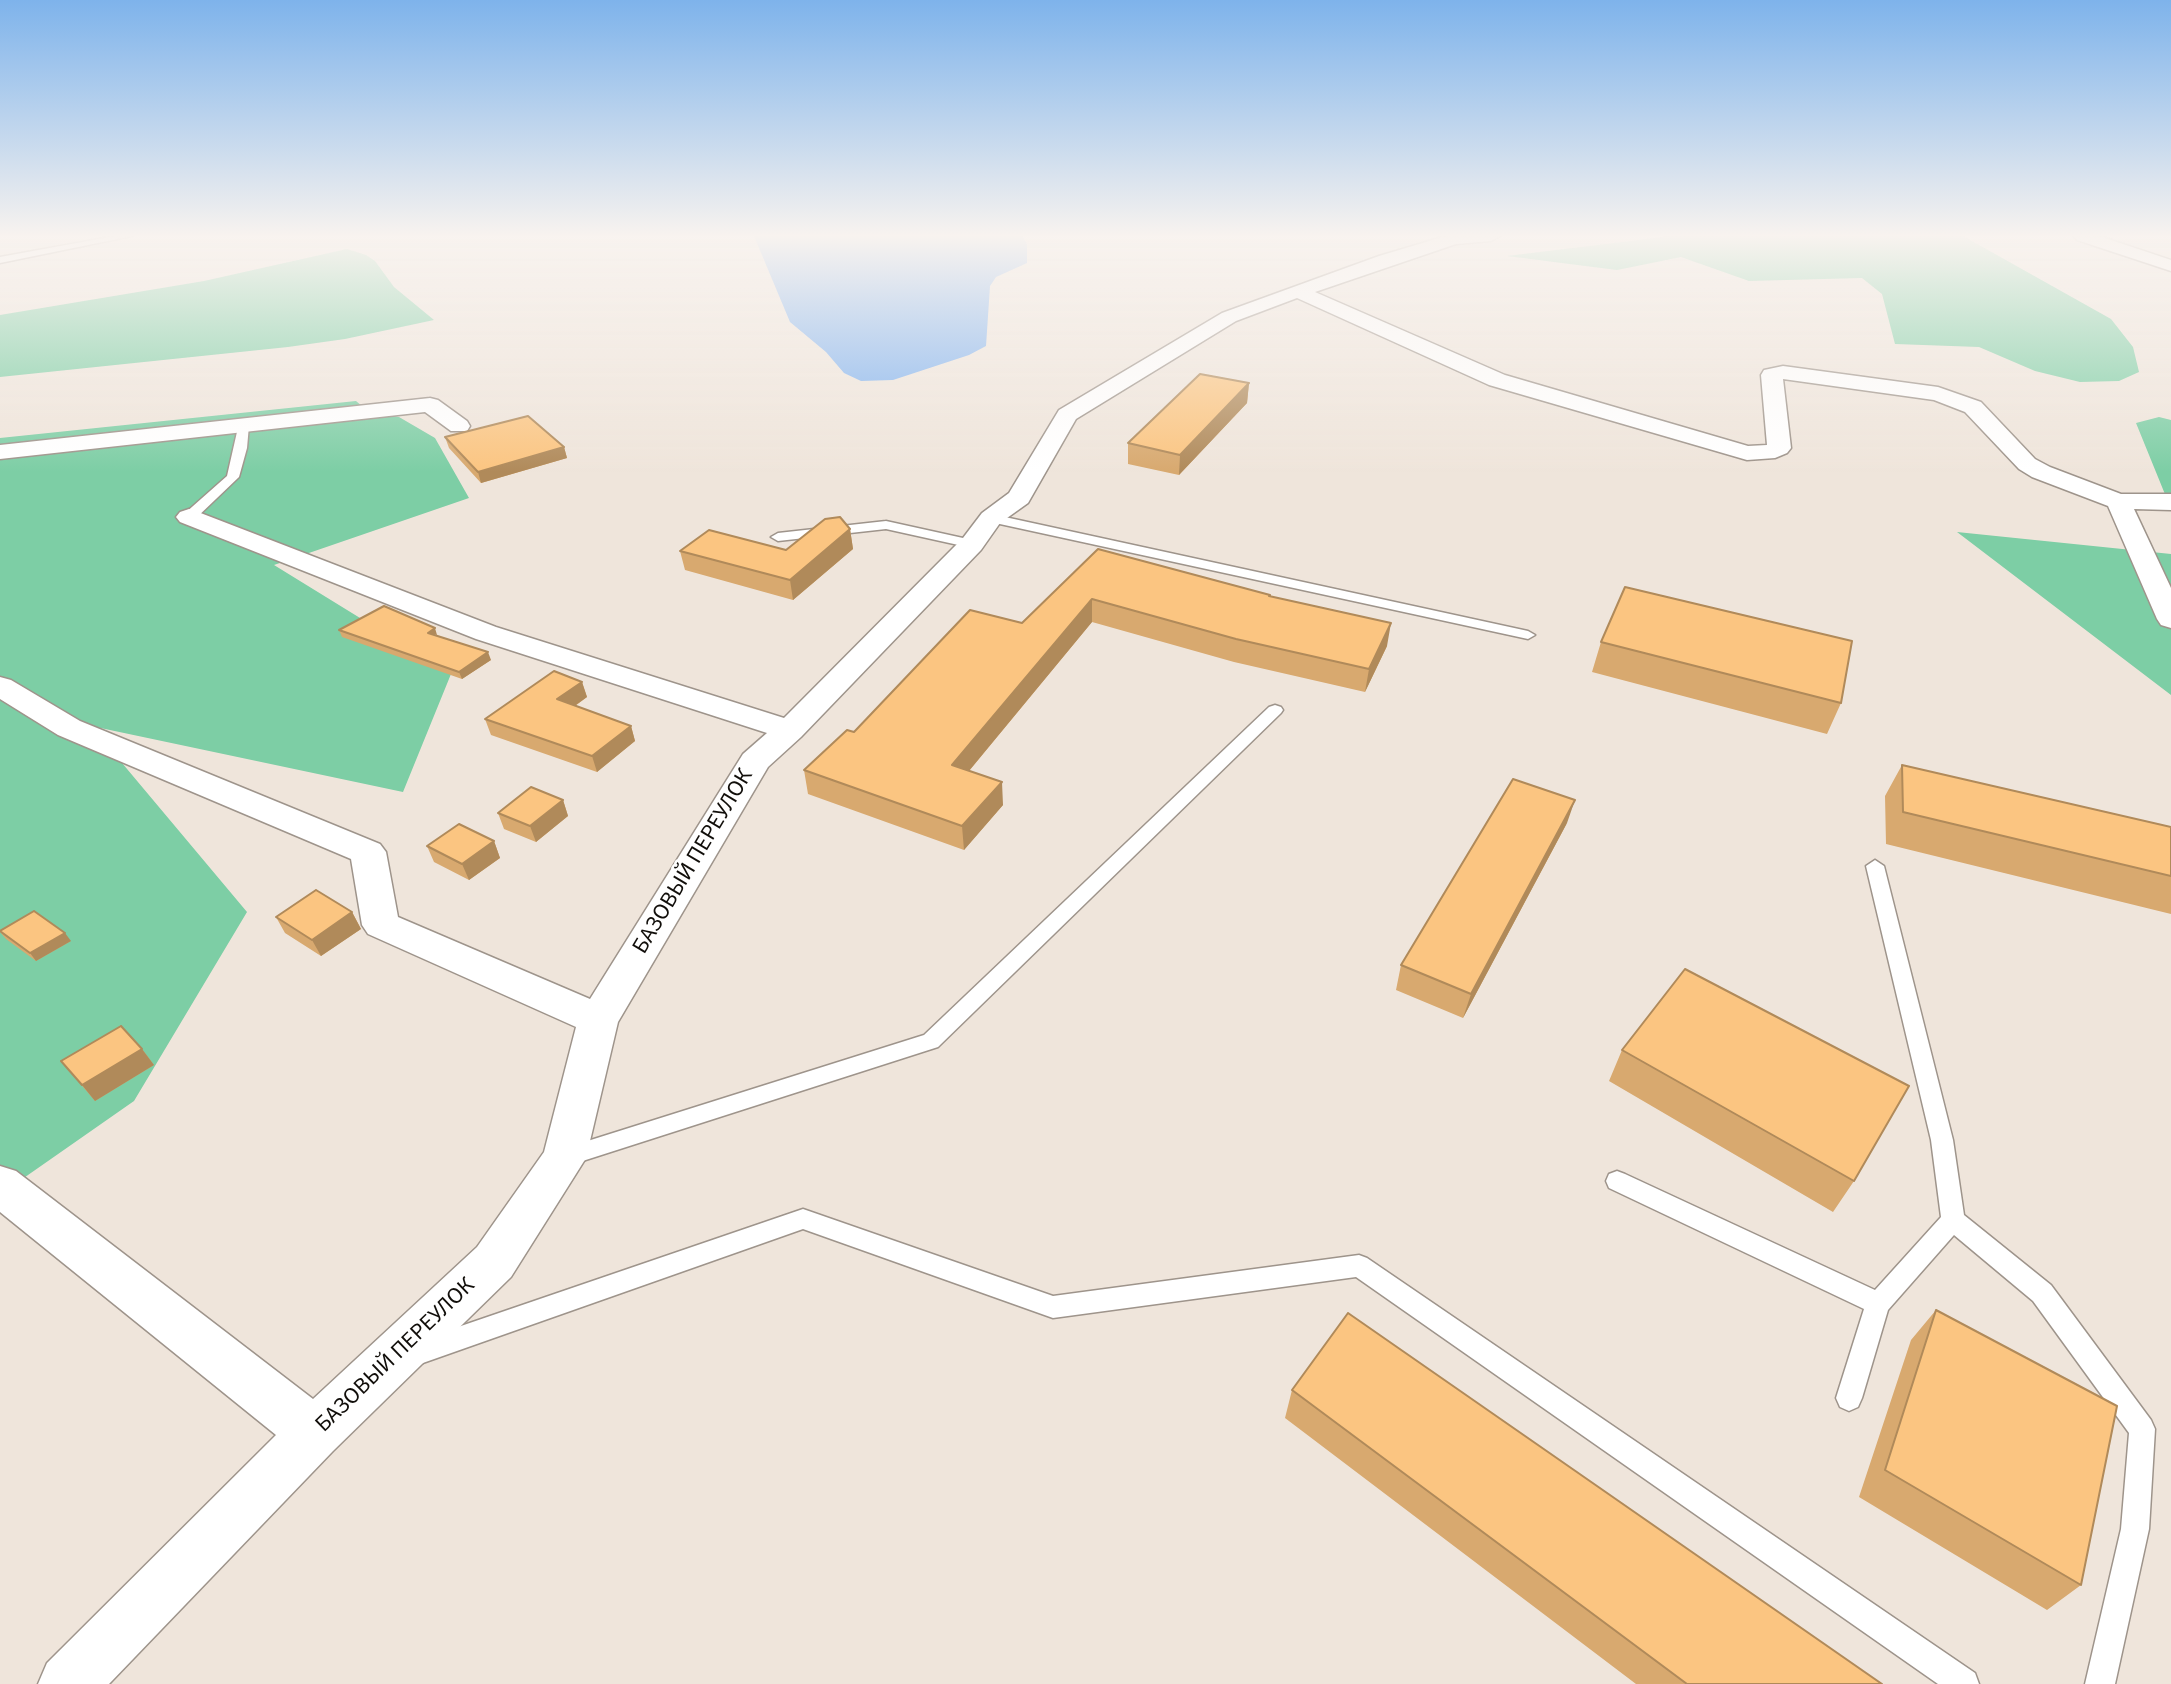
<!DOCTYPE html>
<meta charset="utf-8">
<style>
body{margin:0}
canvas{display:block;background:#efe5db}
</style>
<canvas width="2171" height="1684"></canvas>
<script>
const context = document.querySelector('canvas').getContext('2d');
context.lineJoin = 'round';
function fillPath(path, color) { context.fillStyle = color; context.fill(path, 'evenodd'); }
const poly = rows => new Path2D(rows.map(r => 'M' + r).join(''));
function trace(path, color, width, dash) { context.strokeStyle = color; context.lineWidth = width; context.lineCap = dash ? 'butt' : 'round'; context.setLineDash(dash || []); context.stroke(path); }
function drawText(font, color, halo, rows, align = 'center') {
  context.font = font + ' "Source Sans 3",sans-serif'; context.lineWidth = 5; context.setLineDash([]); context.textBaseline = 'middle'; context.strokeStyle = halo; context.fillStyle = color; for (const [text, x, y, turn = 0] of rows) {
    context.save(); context.translate(x, y); context.rotate((+turn || 0) * Math.PI / 180); context.textAlign = isNaN(turn) ? turn : align; if (halo) context.strokeText(text, 0, 0); context.fillText(text, 0, 0); context.restore();
  }
}
fillPath(poly([
 [1671,236,1963,236,2111,319,2133,347,2139,372,2119,381,2080,382,2035,371,1979,347,1895,344,1882,294,1862,278,1749,281,1681,257,1617,270,1507,256],
 [347,249,366,255,375,261,394,287,434,320,345,339,288,347,0,377,0,315,204,281],
 [356,401,369,412,399,417,435,438,469,498,274,565,451,674,403,792,91,726,247,912,134,1101,18,1182,0,1187,0,438],
 [2159,417,2171,420,2171,509,2136,423],
 [1957,532,2171,554,2171,695]
]), '#7dcea5');
fillPath(poly([
 [754,236,1022,236,1027,244,1027,263,996,277,990,286,986,346,969,355,893,380,861,381,844,373,826,352,790,322]
]), '#7fb2f0');
const service = poly([
 [115,236,132,236,0,263,0,257,115,236],
 [239,423,249,425,247,448,239,477,194,520,184,520,184,514,227,476,239,423],
 [991,514,1528,631,1535,635,1528,639,986,521,986,515,991,514],
 [886,521,972,540,979,544,972,548,886,529,778,541,771,537,778,533,886,521],
 [1275,705,1281,707,1283,710,1281,713,938,1047,567,1166,559,1164,556,1157,559,1150,924,1035,1269,707,1275,705],
 [1875,860,1884,866,1953,1140,1964,1215,2051,1285,2151,1420,2155,1429,2149,1529,2115,1684,2085,1684,2121,1529,2129,1433,2033,1301,1954,1235,1888,1310,1862,1398,1858,1407,1849,1411,1840,1407,1836,1398,1864,1309,1609,1188,1606,1181,1609,1174,1617,1171,1625,1174,1875,1290,1941,1217,1931,1140,1866,866,1875,860],
 [803,1209,1053,1296,1359,1255,1367,1258,1975,1673,1979,1684,1938,1684,1356,1277,1053,1318,803,1229,420,1364,411,1360,408,1352,411,1344,420,1340,803,1209]
]);
const minor = poly([
 [1446,236,1500,236,1491,241,1456,244,1315,292,1505,375,1748,446,1767,445,1761,375,1764,370,1783,366,1938,387,1981,402,2035,459,2050,467,2121,494,2171,494,2171,510,2134,509,2171,588,2171,628,2161,625,2157,619,2108,506,2032,477,2019,469,1965,412,1934,400,1783,379,1791,448,1787,453,1775,458,1747,460,1489,385,1297,298,1236,321,1076,419,1028,503,1000,523,981,550,801,737,768,767,618,1022,586,1158,511,1277,333,1451,109,1684,38,1684,47,1663,276,1435,0,1212,0,1166,16,1171,313,1399,477,1247,544,1152,576,1027,368,934,362,925,351,859,58,735,0,699,0,677,11,680,80,721,380,844,386,852,398,917,590,999,743,754,767,733,476,639,180,522,176,517,180,512,189,509,198,512,496,627,784,718,963,538,982,513,1009,493,1059,410,1222,313,1379,256,1446,236],
 [2074,236,2099,236,2171,260,2171,271,2077,240,2074,236],
 [430,398,438,400,467,421,470,426,467,431,451,431,425,412,0,459,0,445,430,398]
]);
trace(service, '#9e948b', 3);
trace(minor, '#9e948b', 3);
fillPath(service, '#fff');
fillPath(minor, '#fff');
fillPath(poly([
 [1249,383,1247,403,1179,475,1128,464,1128,443],
 [445,437,564,447,567,458,481,483,449,448],
 [850,529,853,549,793,600,685,570,680,551,786,550],
 [1098,549,1270,597,1387,646,1365,692,1234,662,1092,622,969,771,1003,805,964,850,808,794,804,770,854,732,1022,623],
 [339,630,437,636,491,660,462,679,342,637],
 [1601,642,1841,703,1827,734,1592,672],
 [582,682,587,697,575,706,631,726,635,741,597,772,491,735,485,719],
 [1902,765,2171,827,2171,914,1886,844,1885,796],
 [563,800,568,816,536,842,504,829,498,813],
 [1567,823,1463,1018,1396,990,1401,965],
 [494,841,500,858,469,880,434,862,427,846],
 [352,912,361,929,321,956,285,933,276,917],
 [0,932,71,941,36,961,6,939],
 [142,1049,154,1065,95,1101,61,1061],
 [1622,1050,1854,1181,1833,1212,1609,1081],
 [1936,1310,2081,1585,2047,1610,1859,1497,1911,1340],
 [1292,1390,1882,1684,1636,1684,1285,1418]
]), '#d8a96f');
fillPath(poly([
 [1249,383,1247,403,1179,475,1180,455],
 [564,447,567,458,481,483,478,472],
 [850,529,853,549,793,600,790,580],
 [1092,599,1092,622,954,789,952,765],
 [1391,623,1387,646,1365,692,1369,669],
 [435,628,437,635,428,633],
 [488,652,491,660,462,679,459,672],
 [582,682,587,697,562,715,557,699],
 [631,726,635,741,597,772,592,756],
 [1002,782,1003,805,964,850,962,826],
 [563,800,568,816,536,842,530,826],
 [1575,800,1567,823,1463,1018,1471,994],
 [494,841,500,858,469,880,462,864],
 [352,912,361,929,321,956,312,940],
 [65,933,71,941,36,961,30,953],
 [142,1049,154,1065,95,1101,82,1085]
]), '#b08a5a');
const building = poly([
 [1200,374,1249,383,1180,455,1128,443,1200,374],
 [528,416,564,447,478,472,445,437,528,416],
 [840,517,850,529,790,580,680,551,709,530,786,550,825,519,840,517],
 [1098,549,1270,595,1269,596,1391,623,1369,669,1236,639,1092,599,952,765,1002,782,962,826,804,770,847,730,854,732,970,610,1022,623,1098,549],
 [1625,587,1852,641,1841,703,1601,642,1625,587],
 [384,606,435,628,428,633,488,652,459,672,339,630,384,606],
 [554,671,582,682,557,699,631,726,592,756,485,719,554,671],
 [1902,765,2171,827,2171,876,1903,812,1902,765],
 [1513,779,1575,800,1471,994,1401,965,1513,779],
 [531,787,563,800,530,826,498,813,531,787],
 [459,824,494,841,462,864,427,846,459,824],
 [316,890,352,912,312,940,276,917,316,890],
 [34,911,65,933,30,953,0,931,34,911],
 [1685,969,1909,1086,1854,1181,1622,1050,1685,969],
 [121,1026,142,1049,82,1085,61,1061,121,1026],
 [1936,1310,2117,1406,2081,1585,1885,1470,1936,1310],
 [1348,1313,1882,1684,1687,1684,1292,1390,1348,1313]
]);
fillPath(building, '#fbc581');
trace(building, '#b08a5a', 2);
const sky = context.createLinearGradient(0, 0, 0, 472);
sky.addColorStop(0, '#7eb3eb');
sky.addColorStop(0.5, '#f8f3ef');
sky.addColorStop(1, '#f8f3ef00');
context.fillStyle = sky;
context.fillRect(0, 0, 2171, 472);
drawText('23px', '#110e0a', '#fff', [
 ["БАЗОВЫЙ ПЕРЕУЛОК",694,862,-59],
 ["БАЗОВЫЙ ПЕРЕУЛОК",396,1356,-44]
]);
</script>
